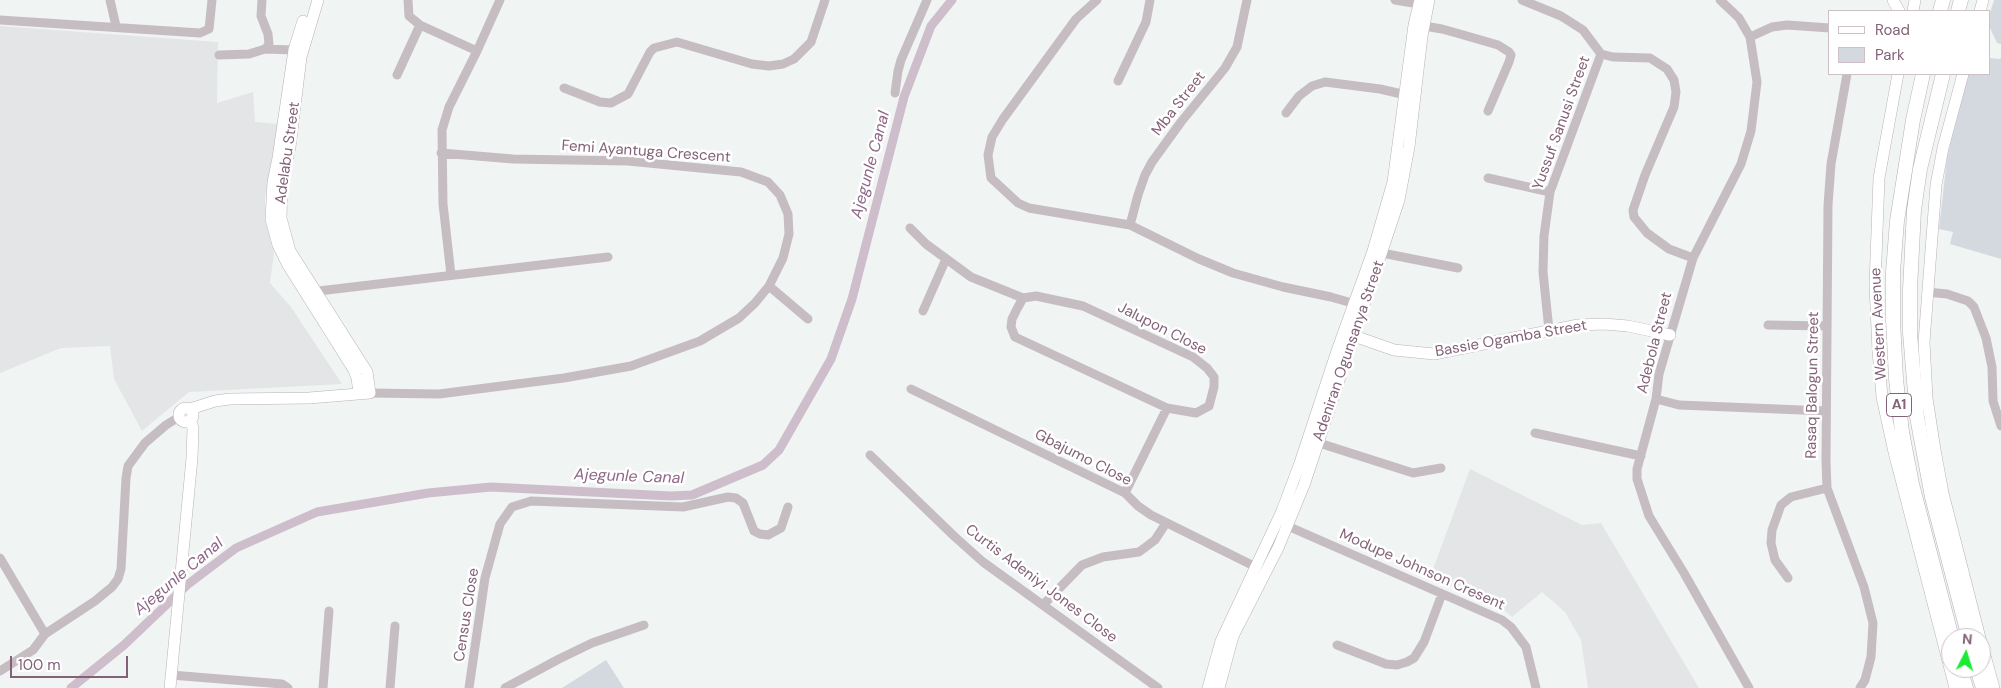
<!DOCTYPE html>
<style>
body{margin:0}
#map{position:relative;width:2001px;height:688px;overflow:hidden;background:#f0f5f4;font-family:"DM Sans",sans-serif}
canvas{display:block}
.legend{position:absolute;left:1828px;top:10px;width:162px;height:65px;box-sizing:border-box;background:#fff;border:1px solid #cdc0c9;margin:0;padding:6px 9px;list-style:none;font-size:15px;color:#836278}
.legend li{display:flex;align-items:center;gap:10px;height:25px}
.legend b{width:25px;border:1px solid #cdc0c9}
.north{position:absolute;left:1941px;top:628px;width:50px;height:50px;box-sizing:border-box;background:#fff;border:1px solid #cdc0c9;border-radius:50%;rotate:5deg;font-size:14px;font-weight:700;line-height:20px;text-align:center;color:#836278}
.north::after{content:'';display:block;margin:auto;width:18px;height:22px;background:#1cea35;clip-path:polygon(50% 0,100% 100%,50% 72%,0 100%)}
.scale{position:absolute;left:10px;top:656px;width:118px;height:22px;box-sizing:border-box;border:2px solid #836278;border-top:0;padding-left:6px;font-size:15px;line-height:18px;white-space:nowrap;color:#836278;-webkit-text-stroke:4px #fff;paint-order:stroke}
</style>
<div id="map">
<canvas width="2001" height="688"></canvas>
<ul class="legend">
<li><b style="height:6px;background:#fff"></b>Road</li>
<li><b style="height:14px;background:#d4d9df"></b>Park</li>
</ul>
<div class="north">N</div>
<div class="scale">100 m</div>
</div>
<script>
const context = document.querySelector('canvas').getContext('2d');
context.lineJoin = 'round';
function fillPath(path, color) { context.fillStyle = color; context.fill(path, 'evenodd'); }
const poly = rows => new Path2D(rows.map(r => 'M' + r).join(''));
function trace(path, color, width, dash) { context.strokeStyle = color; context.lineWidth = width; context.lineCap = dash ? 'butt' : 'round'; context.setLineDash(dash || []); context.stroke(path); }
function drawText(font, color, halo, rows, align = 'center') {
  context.font = font + ' "DM Sans",sans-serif'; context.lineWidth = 5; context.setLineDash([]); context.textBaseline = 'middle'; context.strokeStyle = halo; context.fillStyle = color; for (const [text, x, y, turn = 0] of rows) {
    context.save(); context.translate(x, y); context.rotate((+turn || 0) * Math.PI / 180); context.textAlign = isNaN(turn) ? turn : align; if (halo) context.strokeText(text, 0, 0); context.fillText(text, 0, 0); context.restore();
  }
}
fillPath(poly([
 [0,26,218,42,217,103,253,92,255,122,278,124,265,197,265,221,274,253,270,283,291,307,342,384,189,392,142,431,114,379,110,346,61,348,0,373],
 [1470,469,1582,525,1601,523,1699,688,1588,688,1581,640,1565,612,1542,592,1512,617,1500,607,1430,577]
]), '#e4e5e6');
fillPath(poly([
 [1994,0,2001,0,2001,44,1997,43,1990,28,1990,13],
 [2001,57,2001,259,1950,244,1953,232,1939,229,1947,158,1967,74,1990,74,1990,58,2000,59],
 [606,660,624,688,562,688]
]), '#d4d9df');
trace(poly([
 [71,688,124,645,187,585,236,548,317,512,428,493,491,487,671,496,692,495,763,465,779,450,831,359,852,299,904,97,931,26,952,0]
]), '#cebecb', 9);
const major = poly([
 [1893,0,1899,11],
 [1913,11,1915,0],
 [1980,11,1983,0],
 [303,21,294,50,278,158,273,182,271,219,278,245,288,265,354,370,357,378,359,393],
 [1898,74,1879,178,1875,285,1878,351,1882,397,1894,452,1955,688],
 [1963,74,1943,148,1936,185,1924,342,1927,398,1935,450,1943,493,1980,638],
 [1354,336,1394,350,1434,354,1578,325,1604,324,1628,326,1670,335],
 '179 415a7 7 0 1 1 14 0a7 7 0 1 1-14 0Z',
 [190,409,215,401,230,399,309,398,370,393,367,372,290,251,281,218,282,183,290,147,301,57,318,0],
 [1981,641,1994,688],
 [170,688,192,458,193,428,190,420],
 [1208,688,1221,641,1282,511,1300,463,1338,348,1373,251,1393,182,1414,25,1420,0],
 [1219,688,1233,636,1278,548,1304,485,1399,200,1409,147,1422,36,1429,0]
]);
const highway = poly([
 [1940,11,1943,0],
 [1958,11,1961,0],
 [1923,74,1913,120,1897,221,1893,272,1893,320,1896,379,1902,432,1912,484,1952,638],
 [1943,74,1920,169,1914,210,1910,289,1910,333,1917,417,1932,497,1969,638],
 [1960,668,1966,688],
 [1977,668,1983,688]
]);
trace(major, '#bab0b7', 12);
trace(highway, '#b8b0b6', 15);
trace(poly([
 [110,0,116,26],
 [262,0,261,16,268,34,269,45,265,49,294,50,299,54],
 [408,0,409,16,420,25,477,51,500,0],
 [1097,0,1076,19,1003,119,992,137,988,155,991,178,1018,203,1029,208,1130,225,1199,259,1233,273,1283,287,1331,297,1359,305],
 [1395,0,1419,4],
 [1522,0,1561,16,1583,30,1601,54],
 [1720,0,1739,18,1750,37,1757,82,1751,131,1741,164,1693,258,1659,374,1656,399,1637,469,1637,479,1649,516,1684,573,1749,688],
 [0,20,200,33,209,29,212,0],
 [1418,25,1442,29,1460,34,1498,45,1509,52,1511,55,1509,62,1488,111],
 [1750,37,1772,27,1787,25,1830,28],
 [1601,54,1613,57,1650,58,1667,69,1674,80,1676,92,1674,107,1645,175,1633,210,1634,217,1647,233,1669,249,1693,258],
 [219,55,249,54,265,49],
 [1847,74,1831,164,1828,205,1826,462,1827,488,1864,587,1873,623,1871,657,1865,680,1860,688],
 [397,75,420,25],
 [1118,81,1146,22,1150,0],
 [564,88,600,102,611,103,628,94,650,52,654,48,677,42,752,64,769,66,783,64,794,59,811,42,825,0],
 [895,93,898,71,901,60,927,0],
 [1286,113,1299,96,1312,86,1325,82,1380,89,1406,95],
 [1488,178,1550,192],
 [1130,225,1138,195,1145,175,1152,162,1181,122,1225,68,1237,47,1247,0],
 [910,228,926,244,971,277,1023,298],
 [1377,252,1458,268],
 [451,275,443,204,442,130,449,107,477,51],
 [769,286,808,319],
 [310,292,608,257],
 [1927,292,1947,294,1968,301,1974,307,1986,338,1992,367,1993,401,2001,426],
 [1036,296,1083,306,1193,357,1207,368,1214,377,1214,387,1209,406,1196,413,1167,408,1015,337,1011,327,1012,319,1017,309,1023,298,1036,296],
 [923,311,946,259],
 [1768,325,1827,326],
 [1549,330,1543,272,1544,236,1550,192,1601,54],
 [911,389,1125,493,1138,506,1151,515,1260,569],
 [370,393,439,394,564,378,631,366,700,341,739,318,755,303,769,286,783,258,789,234,788,214,780,195,768,182,741,172,628,161,513,159,441,153],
 [1656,399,1679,405,1826,411],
 [1535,433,1641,456],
 [1319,443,1413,473,1441,468],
 [870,455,955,537,983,562,1158,688],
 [1125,493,1167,408],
 [1283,524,1502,620,1511,627,1526,647,1536,688],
 [0,558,45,634],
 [1788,578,1775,560,1771,543,1772,530,1781,505,1791,497,1827,488],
 [1043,605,1082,565,1103,557,1139,552,1155,540,1166,523],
 [1337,645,1386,664,1397,665,1407,662,1414,658,1424,642,1442,594],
 [0,671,33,650,45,634,95,601,112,587,118,579,121,569,126,478,128,466,145,443,166,425,179,417],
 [171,675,282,684,288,688],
 [323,688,329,611],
 [390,688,395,626],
 [469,688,485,578,500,524,512,507,531,501,683,507,728,497,736,498,743,503,754,531,760,534,768,535,781,528,788,507],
 [505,688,559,659,592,643,644,625]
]), '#c6bdc3', 9);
trace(major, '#fff', 11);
trace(highway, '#fff', 14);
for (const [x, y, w] of [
 [1899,405,25]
]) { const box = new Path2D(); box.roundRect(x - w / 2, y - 11.5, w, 23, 4); context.fillStyle = '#fff'; context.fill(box); trace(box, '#836278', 1); }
drawText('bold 14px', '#836278', null, [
 ["A1",1899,405]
]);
drawText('15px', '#836278', '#fff', [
 ["Mba Street",1179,104,-52],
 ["Yussuf Sanusi Street",1562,123,-70],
 ["Femi Ayantuga Crescent",646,152,4],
 ["Adelabu Street",288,153,-82],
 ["Western Avenue",1879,324,-93],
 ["Jalupon Close",1162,329,27],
 ["Bassie Ogamba Street",1511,339,-10],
 ["Adebola Street",1655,343,-76],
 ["Adeniran Ogunsanya Street",1349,351,-71],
 ["Rasaq Balogun Street",1813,385,-89],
 ["Gbajumo Close",1083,458,27],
 ["Modupe Johnson Cresent",1422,570,24],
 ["Curtis Adeniyi Jones Close",1041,584,37],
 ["Census Close",467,615,-81]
]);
drawText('italic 16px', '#8e6788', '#fff', [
 ["Ajegunle Canal",871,165,-75],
 ["Ajegunle Canal",629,477,2],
 ["Ajegunle Canal",179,577,-40]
]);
</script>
